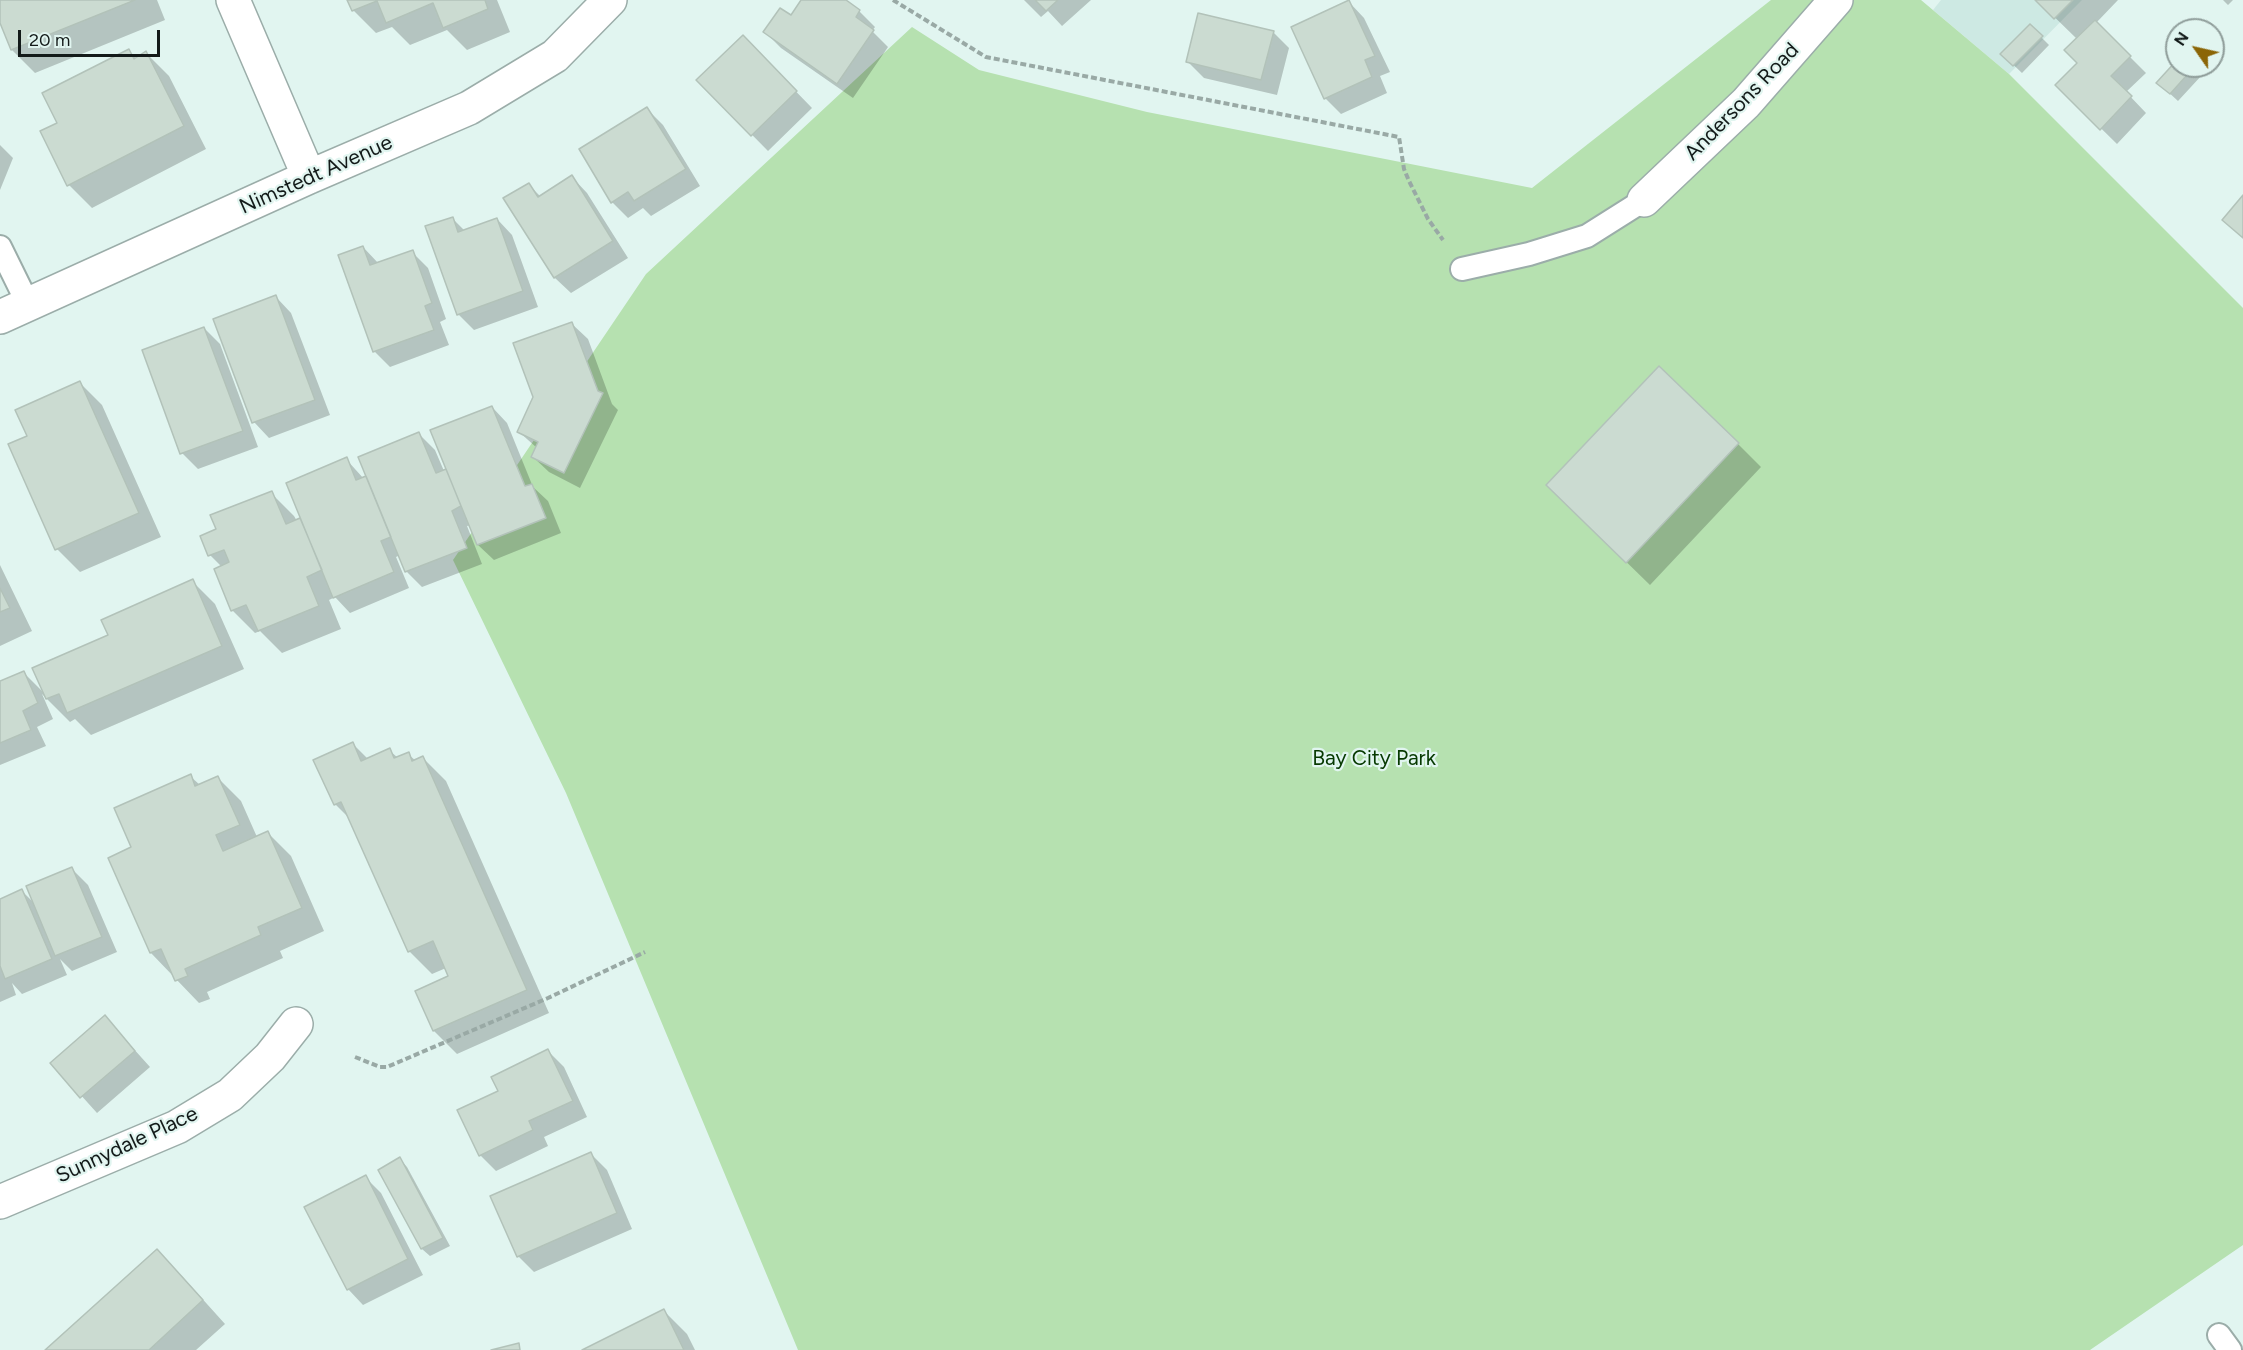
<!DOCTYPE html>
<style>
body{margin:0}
#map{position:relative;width:2243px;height:1350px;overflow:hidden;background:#e1f5f0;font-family:Figtree,sans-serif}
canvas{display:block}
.north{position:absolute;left:2165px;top:18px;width:60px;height:60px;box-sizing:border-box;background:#e1f5f0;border:2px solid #8f9d9a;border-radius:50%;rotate:304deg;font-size:16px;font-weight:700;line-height:24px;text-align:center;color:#131a19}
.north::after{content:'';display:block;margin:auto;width:21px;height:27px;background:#8b6506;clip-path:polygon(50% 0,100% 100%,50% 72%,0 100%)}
.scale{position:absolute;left:18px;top:30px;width:142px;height:27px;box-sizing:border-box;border:3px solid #131a19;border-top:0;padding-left:8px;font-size:18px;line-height:21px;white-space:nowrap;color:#131a19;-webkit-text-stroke:4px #e1f5f0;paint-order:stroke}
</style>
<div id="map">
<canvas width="2243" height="1350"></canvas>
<div class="north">N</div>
<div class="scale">20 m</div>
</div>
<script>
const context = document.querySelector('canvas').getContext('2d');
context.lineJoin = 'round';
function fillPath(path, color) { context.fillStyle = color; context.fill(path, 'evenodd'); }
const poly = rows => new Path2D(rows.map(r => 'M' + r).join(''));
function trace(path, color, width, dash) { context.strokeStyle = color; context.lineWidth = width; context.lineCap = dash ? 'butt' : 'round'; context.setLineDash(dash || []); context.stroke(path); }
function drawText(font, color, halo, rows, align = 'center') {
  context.font = font + ' Figtree,sans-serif'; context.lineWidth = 4.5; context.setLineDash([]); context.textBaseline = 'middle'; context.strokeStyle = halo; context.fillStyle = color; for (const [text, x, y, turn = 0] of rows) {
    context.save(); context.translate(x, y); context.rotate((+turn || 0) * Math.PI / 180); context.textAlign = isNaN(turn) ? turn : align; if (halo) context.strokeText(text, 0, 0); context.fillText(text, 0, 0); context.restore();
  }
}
fillPath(poly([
 [1941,0,2082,0,2009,74,1933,10]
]), '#cde9e3');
fillPath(poly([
 [1771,0,1921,0,2009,74,2243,308,2243,1245,2090,1350,798,1350,566,793,453,560,646,274,912,27,979,70,1147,112,1532,188]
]), '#b6e1b0');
fillPath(poly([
 [0,0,157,0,165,20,35,73,12,50,0,19],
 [349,0,497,0,510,32,467,50,447,30,410,45,392,27,376,33,353,10],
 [803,0,844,0,859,11,875,27,872,31,888,47,853,98,781,48,765,32,791,17],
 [1024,0,1091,0,1062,26,1048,11,1041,17],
 [2037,0,2118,0,2096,23,2146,73,2126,92,2146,113,2117,144,2057,85,2079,63,2077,39],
 [2223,0,2233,0,2228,5],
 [1349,2,1364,18,1390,72,1380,76,1387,93,1341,114,1325,98,1293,27],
 [2030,26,2049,45,2022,73,2002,54],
 [1273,32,1289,48,1277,95,1204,78,1188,62],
 [743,37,812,108,768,151,698,80],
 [129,51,137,59,146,53,169,76,206,149,92,208,69,185,59,123],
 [2177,62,2177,66,2193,66,2202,75,2178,101,2166,90],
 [647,109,663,125,700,186,651,216,643,208,628,218,612,202,581,150],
 [0,145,13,158,0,190],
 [572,177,587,193,628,258,571,293,555,278,506,199,529,185,541,197],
 [452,218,465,231,497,219,512,235,538,307,474,330,458,314],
 [363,247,379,264,412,252,428,268,446,319,440,322,449,345,390,367,374,351],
 [276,297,291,313,330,415,269,438,254,422],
 [572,324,588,339,612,404,618,410,580,488,549,472,533,457,537,448,518,431],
 [204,328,220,344,258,447,198,469,182,453],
 [79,382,102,405,161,537,80,572,57,549,29,437],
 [492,407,507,423,533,487,548,501,561,533,494,560,478,545,471,525,467,526,482,564,422,587,407,572,400,555,396,557,409,588,350,613,335,597,329,600,341,629,282,653,260,631,255,633,232,610,222,567,210,555,218,530,271,493,294,516,297,521,302,519,346,459,364,479,419,434,435,450,444,471,448,469],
 [1738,444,1761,467,1650,585,1571,508],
 [0,565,32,631,0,646],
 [192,581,215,604,244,669,91,735,75,719,70,722,42,694,53,719,37,727,46,746,0,765,0,683,24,673,44,693,110,636],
 [353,744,368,759,389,750,398,758,408,754,416,761,423,758,446,781,549,1013,457,1054,434,1031,417,991,450,977,446,968,432,974,409,951,351,820,335,804],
 [190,776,200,785,218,778,241,801,257,837,268,833,291,856,324,931,280,951,283,958,207,992,210,999,199,1003,151,953,110,858,133,848],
 [72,869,88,885,117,952,72,971,60,959,67,975,22,994,12,983,16,995,0,1002,0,900,22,891,35,904],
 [105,1017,150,1067,97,1113,52,1063],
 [548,1051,564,1067,587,1117,544,1137,548,1146,496,1171,480,1155,500,1092],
 [591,1154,607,1170,632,1229,534,1272,518,1256],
 [400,1159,407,1167,450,1246,430,1256,422,1249,380,1170],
 [365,1177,381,1193,423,1275,363,1305,348,1289],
 [180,1274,225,1324,196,1350,48,1350],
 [664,1311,687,1334,695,1350,585,1350]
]), '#0003');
const building = poly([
 [0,0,135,0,11,50,0,23,0,0],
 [347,0,485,0,488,9,443,28,433,3,386,23,377,1,352,11,347,0],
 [801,0,846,0,860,10,856,17,874,30,837,84,763,32,780,8,791,15,801,0],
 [1035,0,1058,0,1046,11,1035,0],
 [1349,0,1375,56,1365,60,1372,77,1324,99,1291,27,1349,0],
 [2035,0,2073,0,2054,19,2035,0],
 [1198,13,1274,31,1261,80,1186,62,1198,13],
 [2095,20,2131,56,2111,76,2132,96,2100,130,2055,85,2077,63,2064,50,2095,20],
 [2030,24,2043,36,2013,66,2000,54,2030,24],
 [743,35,797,91,751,136,696,80,743,35],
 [129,49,134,59,146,51,184,126,67,186,40,131,57,123,42,93,129,49],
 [2177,60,2177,66,2195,66,2170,94,2156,83,2177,60],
 [647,107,686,169,634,201,628,192,611,203,579,149,647,107],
 [572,175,613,241,554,278,503,198,529,183,538,197,572,175],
 [2243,195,2243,238,2222,220,2243,195],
 [453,217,458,232,497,218,523,291,457,315,425,226,453,217],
 [363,246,370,265,413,250,432,303,425,306,434,330,373,352,338,255,363,246],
 [276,295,315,400,252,423,213,319,276,295],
 [572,322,598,391,603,393,564,473,531,457,538,442,517,432,533,397,513,343,572,322],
 [204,327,243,431,180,454,142,350,204,327],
 [1659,366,1739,443,1626,563,1546,485,1659,366],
 [80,381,139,513,55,550,8,444,27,436,15,410,80,381],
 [492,406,525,486,532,484,546,518,477,545,430,430,492,406],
 [419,432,436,473,446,469,461,506,452,511,467,548,405,572,358,457,419,432],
 [347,457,356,480,366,476,391,537,381,541,394,572,333,598,286,483,347,457],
 [272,491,286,524,300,518,322,570,307,577,319,606,258,631,246,605,231,611,214,569,229,562,224,550,208,556,200,536,216,529,210,515,272,491],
 [193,579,222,646,67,713,59,694,46,699,32,668,108,635,101,620,193,579],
 [0,588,10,608,0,612,0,588],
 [24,671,38,703,23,711,31,730,0,743,0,681,24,671],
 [353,742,361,761,390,748,394,758,409,752,412,761,423,756,527,990,433,1031,415,991,448,976,433,941,408,952,341,802,334,805,313,760,353,742],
 [191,774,195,786,218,776,240,825,216,835,223,851,268,831,302,908,258,927,261,935,185,969,188,976,175,981,161,949,150,953,108,858,131,847,114,808,191,774],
 [72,867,102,937,55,956,26,886,72,867],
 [22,889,52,959,5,979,0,966,0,899,22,889],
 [105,1015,135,1051,80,1098,50,1063,105,1015],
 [548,1049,573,1101,529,1121,533,1130,479,1156,457,1110,498,1091,491,1077,548,1049],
 [591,1152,617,1213,517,1257,490,1196,591,1152],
 [400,1157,443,1238,421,1249,378,1170,400,1157],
 [366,1175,408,1259,347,1290,304,1207,366,1175],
 [157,1249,203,1300,149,1350,45,1350,157,1249],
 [664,1309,684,1350,582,1350,664,1309],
 [519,1343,520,1350,491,1350,519,1343]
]);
fillPath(building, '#cbdbd1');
trace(building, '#b2c2b9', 1.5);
const lane = poly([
 [0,247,28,304],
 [1462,269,1529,254,1587,236,1644,200],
 [2219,1335,2230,1350]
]);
const street = poly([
 [233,0,309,177],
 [1644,200,1746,103,1836,0],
 [0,317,309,177,469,108,555,56,610,0],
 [0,1202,177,1127,230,1095,270,1057,296,1024]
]);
trace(lane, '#9bada9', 26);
trace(street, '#9bada9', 36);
trace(poly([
 [893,0,986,57,1399,137,1404,169,1409,181,1428,219,1443,240],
 [355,1057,380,1067,387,1067,548,998,645,952]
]), '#99a9a5', 4, [6, 3]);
trace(lane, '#fff', 22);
trace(street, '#fff', 33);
drawText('21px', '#131a19', '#e1f5f0', [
 ["Andersons Road",1742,102,-46],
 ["Nimstedt Avenue",316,175,-24],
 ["Sunnydale Place",127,1145,-25]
]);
drawText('21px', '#063900', '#e1f5f0', [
 ["Bay City Park",1374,759]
]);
</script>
